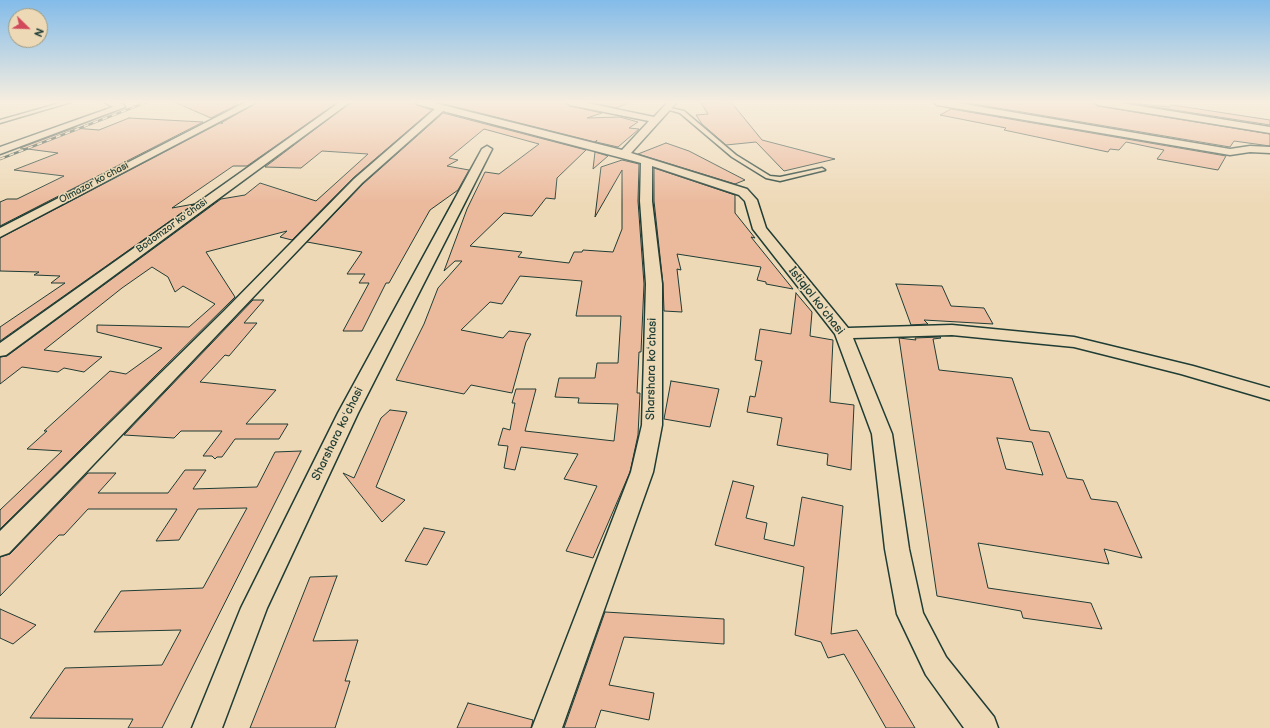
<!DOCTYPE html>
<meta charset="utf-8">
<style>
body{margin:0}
#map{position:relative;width:1270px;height:728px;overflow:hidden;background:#eed9b7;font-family:"Balsamiq Sans",sans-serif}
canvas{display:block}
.north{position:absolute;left:8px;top:8px;width:40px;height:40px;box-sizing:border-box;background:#eed9b7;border:1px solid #9b9b83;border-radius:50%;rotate:113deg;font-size:11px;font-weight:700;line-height:16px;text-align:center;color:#1f3d34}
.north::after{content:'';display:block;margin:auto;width:14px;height:18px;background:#d1495b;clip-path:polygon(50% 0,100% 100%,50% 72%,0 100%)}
</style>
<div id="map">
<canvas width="1270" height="728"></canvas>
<div class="north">N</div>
</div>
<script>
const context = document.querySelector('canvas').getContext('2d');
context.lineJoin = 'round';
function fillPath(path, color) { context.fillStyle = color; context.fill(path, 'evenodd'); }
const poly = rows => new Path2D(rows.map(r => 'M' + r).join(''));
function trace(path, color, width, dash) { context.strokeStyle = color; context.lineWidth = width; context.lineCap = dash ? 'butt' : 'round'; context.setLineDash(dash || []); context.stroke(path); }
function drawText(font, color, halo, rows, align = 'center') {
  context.font = font + ' "Balsamiq Sans",sans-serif'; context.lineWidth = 3; context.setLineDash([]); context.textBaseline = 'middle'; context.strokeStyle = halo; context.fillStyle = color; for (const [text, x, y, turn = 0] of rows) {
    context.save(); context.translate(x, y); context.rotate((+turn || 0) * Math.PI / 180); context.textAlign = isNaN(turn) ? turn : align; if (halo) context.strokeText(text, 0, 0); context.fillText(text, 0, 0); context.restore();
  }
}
const building = poly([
 [174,102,233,102,238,104,211,118,174,102],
 [258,102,338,102,247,166,233,166,172,208,194,204,0,341,0,327,65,283,51,283,60,276,34,275,39,272,0,271,0,238,220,123,223,123,221,123,258,102],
 [351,102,415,102,417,105,432,110,353,178,292,240,280,237,287,231,206,252,235,297,0,529,0,510,62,451,27,449,47,431,44,431,110,371,126,374,162,348,97,332,97,325,189,327,215,304,183,286,175,292,168,277,152,267,122,288,44,350,102,357,84,372,64,368,58,372,22,367,0,384,0,357,7,356,221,199,245,195,260,183,316,201,368,154,322,151,301,168,265,167,351,102],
 [436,102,565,102,570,106,602,113,587,118,620,117,638,122,629,128,639,129,618,147,596,142,597,140,595,142,436,102],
 [589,102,627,102,627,104,616,108,589,102],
 [731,102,762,140,835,159,784,171,756,142,726,145,702,124,696,115,708,114,701,103,731,102],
 [962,102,1093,102,1098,106,1270,134,1270,146,1234,141,1230,147,962,102],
 [1123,102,1169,107,1171,105,1179,106,1270,120,1270,125,1123,102],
 [951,109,1226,156,1218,170,1157,159,1164,150,1126,142,1119,150,1110,149,1108,152,1004,130,1006,128,940,115,951,109],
 [443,113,586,150,557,178,555,199,546,198,532,216,504,213,470,246,522,252,518,257,569,263,574,252,582,252,583,250,613,252,622,229,622,170,595,217,601,167,622,160,639,164,638,201,644,284,641,352,639,352,637,393,640,393,638,435,630,472,593,558,566,551,597,486,564,479,578,454,521,447,515,470,504,468,508,446,498,445,503,428,510,430,515,403,512,403,516,389,536,389,525,431,614,441,618,404,578,403,579,398,555,397,559,378,595,378,597,363,618,363,621,316,576,316,582,281,520,276,502,304,490,302,461,330,503,338,509,331,531,334,526,342,512,393,471,385,464,394,396,380,424,324,438,288,462,261,455,261,444,271,467,209,485,172,499,174,539,144,484,129,449,158,458,160,447,166,469,170,458,190,430,210,389,283,386,283,362,331,343,331,369,283,359,283,365,274,347,274,362,252,307,242,363,184,443,113],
 [129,118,203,122,0,226,0,202,7,199,17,199,64,176,14,170,58,153,20,148,74,128,99,130,129,118],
 [666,143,689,151,745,180,735,184,638,154,666,143],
 [595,152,608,156,593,169,595,152],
 [654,168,735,195,735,213,755,238,751,237,793,289,766,284,766,282,757,280,761,267,677,254,681,270,677,269,682,312,664,311,663,284,654,201,654,168],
 [896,284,942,286,951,306,984,308,993,324,924,320,928,324,911,325,896,284],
 [796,293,812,312,810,336,833,340,830,402,854,405,851,470,827,465,828,454,777,445,782,418,747,412,750,396,755,397,762,361,755,360,760,329,791,334,796,293],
 [253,300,264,300,244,323,257,323,229,356,225,355,200,382,276,390,246,424,288,424,279,439,235,439,222,457,217,457,215,459,212,456,203,456,222,431,181,431,174,438,124,435,253,300],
 [940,337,941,338,933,339,939,370,1012,378,1030,430,1049,432,1067,478,1083,480,1091,499,1117,502,1142,558,1104,549,1109,564,978,543,988,588,1091,603,1102,629,1023,618,1021,611,937,596,899,338,916,340,915,338,940,337],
 [997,438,1032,442,1043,475,1006,469,997,438],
 [671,381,719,389,710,427,664,419,671,381],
 [390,410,407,412,376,487,405,500,382,522,343,473,354,478,381,418,390,410],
 [301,451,162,728,128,728,133,719,30,718,65,668,162,665,181,630,94,632,121,591,203,588,247,508,198,509,179,540,156,541,177,509,88,509,64,535,59,535,0,596,0,557,10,554,88,473,116,473,98,493,168,493,185,470,206,470,193,489,257,487,275,452,301,451],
 [733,481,754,486,746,518,767,523,764,539,794,546,802,497,843,506,831,634,857,630,915,728,886,728,844,654,828,658,821,642,795,635,804,567,715,545,733,481],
 [424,528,445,532,427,565,405,561,424,528],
 [337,576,313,641,358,640,345,681,350,681,335,728,250,728,310,577,337,576],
 [0,609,36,625,13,644,0,638,0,609],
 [605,612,724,619,724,644,624,637,609,685,654,693,649,720,601,710,595,728,564,728,605,612],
 [468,703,533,720,531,728,457,728,468,703]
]);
fillPath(building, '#ebb99c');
trace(building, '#1f3d34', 1);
const service = poly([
 [64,102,71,102,0,123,0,120,64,102],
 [666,107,684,111,736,155,770,176,780,177,822,168,825,170,780,181,766,178,732,157,680,113,666,109,666,107]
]);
const minor = poly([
 [104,102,117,102,123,104,125,107,0,154,0,147,113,107,104,102],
 [246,102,257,102,0,237,0,228,246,102],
 [340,102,350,102,6,355,0,356,0,343,340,102],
 [416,102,430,102,622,150,649,121,570,105,566,102,582,102,654,117,668,102,677,102,631,153,747,189,757,200,766,228,848,328,952,325,1074,337,1193,366,1270,388,1270,400,1181,374,1074,347,952,335,853,338,892,434,909,549,923,613,946,657,994,717,998,728,964,728,926,675,897,614,885,549,872,434,835,334,753,229,745,201,739,195,652,166,652,201,662,284,662,425,653,472,562,728,532,728,631,472,642,425,646,284,640,201,641,163,443,111,362,183,9,553,0,556,0,531,224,311,354,179,435,109,417,104,416,102],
 [933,102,952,102,1230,149,1250,146,1270,147,1270,153,1250,152,1230,155,937,105,933,102],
 [1094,102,1114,102,1270,127,1270,133,1098,105,1094,102],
 [487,146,492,149,358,413,267,608,222,728,192,728,241,608,338,413,482,149,487,146]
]);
trace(service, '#1f3d34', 3);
trace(minor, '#1f3d34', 3);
fillPath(service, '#eed9b7');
fillPath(minor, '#eed9b7');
const rail = poly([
 [0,159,147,102]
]);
trace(rail, '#1f3d34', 2.5);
trace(rail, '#eed9b7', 1.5, [5]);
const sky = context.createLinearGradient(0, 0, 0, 204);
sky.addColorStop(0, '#83bbe9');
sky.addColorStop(0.5, '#f7eedf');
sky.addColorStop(1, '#f7eedf00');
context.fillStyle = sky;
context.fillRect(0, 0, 1270, 204);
drawText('10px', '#1f3d34', '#eed9b7', [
 ["Olmazor koʻchasi",94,183,-28],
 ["Bodomzor koʻchasi",172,226,-36]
]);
drawText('12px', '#1f3d34', '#eed9b7', [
 ["Istiqlol koʻchasi",816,301,52],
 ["Sharshara koʻchasi",652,369,-89],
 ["Sharshara koʻchasi",338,434,-64]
]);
</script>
